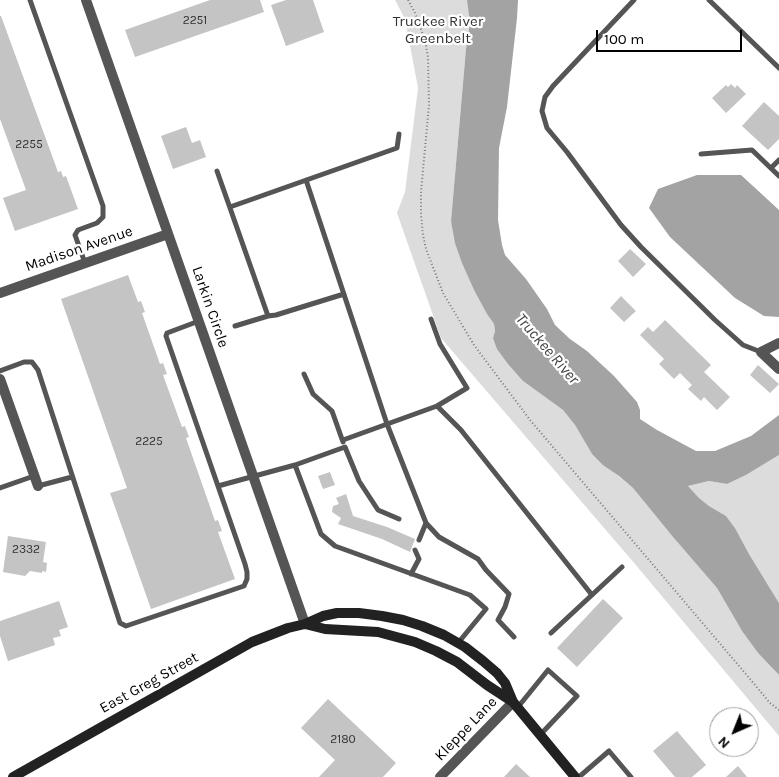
<!DOCTYPE html>
<style>
body{margin:0}
#map{position:relative;width:779px;height:777px;overflow:hidden;background:#fff;font-family:Karla,sans-serif}
canvas{display:block}
.north{position:absolute;left:709px;top:707px;width:50px;height:50px;box-sizing:border-box;background:#fff;border:1px solid #999;border-radius:50%;rotate:224deg;font-size:14px;font-weight:700;line-height:20px;text-align:center;color:#000}
.north::after{content:'';display:block;margin:auto;width:18px;height:22px;background:#000;clip-path:polygon(50% 0,100% 100%,50% 72%,0 100%)}
.scale{position:absolute;left:596px;top:30px;width:146px;height:22px;box-sizing:border-box;border:2px solid #000;border-top:0;padding-left:6px;font-size:15px;line-height:18px;white-space:nowrap;color:#000;-webkit-text-stroke:4px #fff;paint-order:stroke}
</style>
<div id="map">
<canvas width="779" height="777"></canvas>
<div class="north">N</div>
<div class="scale">100 m</div>
</div>
<script>
const context = document.querySelector('canvas').getContext('2d');
context.lineJoin = 'round';
function fillPath(path, color) { context.fillStyle = color; context.fill(path, 'evenodd'); }
const poly = rows => new Path2D(rows.map(r => 'M' + r).join(''));
function trace(path, color, width, dash) { context.strokeStyle = color; context.lineWidth = width; context.lineCap = dash ? 'butt' : 'round'; context.setLineDash(dash || []); context.stroke(path); }
function drawText(font, color, halo, rows, align = 'center') {
  context.font = font + ' Karla,sans-serif'; context.lineWidth = 4.5; context.setLineDash([]); context.textBaseline = 'middle'; context.strokeStyle = halo; context.fillStyle = color; for (const [text, x, y, turn = 0] of rows) {
    context.save(); context.translate(x, y); context.rotate((+turn || 0) * Math.PI / 180); context.textAlign = isNaN(turn) ? turn : align; if (halo) context.strokeText(text, 0, 0); context.fillText(text, 0, 0); context.restore();
  }
}
fillPath(poly([
 [395,0,467,0,468,4,470,23,466,49,451,221,475,292,487,314,494,324,495,331,493,338,523,381,563,410,575,425,592,454,633,488,673,537,717,588,742,631,758,653,779,675,779,736,635,564,441,338,397,213,405,192,418,88,405,19],
 [779,455,779,603,749,554,735,528,726,516,709,506,699,498,688,486,709,481,727,484,746,475]
]), '#dcdcdc');
fillPath(poly([
 [467,0,518,0,517,18,507,107,499,148,498,220,502,245,505,255,526,279,547,309,555,325,570,339,587,351,614,376,637,402,640,410,640,419,657,430,696,451,715,451,751,436,779,415,779,455,746,475,727,484,709,481,688,486,699,498,709,506,726,516,735,528,749,554,779,603,779,675,758,653,742,631,717,588,673,537,633,488,619,476,603,465,592,454,575,425,563,410,523,381,508,364,497,349,493,338,495,331,494,324,487,314,475,292,462,263,455,243,451,221,466,49,470,23],
 [697,175,741,175,779,210,779,317,764,316,735,298,670,237,649,208,658,189]
]), '#a3a3a3');
fillPath(poly([
 [210,0,260,0,264,12,135,57,125,30],
 [286,0,313,0,324,32,286,46,271,5],
 [0,16,1,16,58,172,61,171,63,177,66,176,78,209,15,231,3,198,26,190,0,119],
 [731,84,735,88,737,85,746,94,726,113,712,98,726,85,728,87],
 [764,102,779,116,779,139,768,150,742,126],
 [186,127,192,143,200,140,206,157,173,169,161,136],
 [630,249,646,264,633,277,618,261],
 [128,275,138,302,141,301,145,312,142,313,160,364,163,363,167,374,163,375,182,427,185,426,189,437,186,438,215,521,218,520,222,531,218,532,235,579,151,609,110,493,127,488,61,299],
 [621,296,636,311,624,322,610,308],
 [665,320,711,365,704,372,730,397,717,410,704,397,701,401,688,389,692,385,680,373,674,379,659,364,664,359,640,335,648,327,653,332],
 [758,365,779,384,770,393,750,375],
 [330,472,335,485,323,489,318,476],
 [346,494,353,516,387,527,415,539,410,552,382,539,338,524,341,518,332,512,333,506,339,504,336,498],
 [8,536,46,542,43,562,47,563,46,572,42,571,42,573,30,571,25,576,3,572],
 [603,599,623,618,577,667,557,648],
 [59,601,68,627,59,630,61,636,53,638,55,645,8,661,0,636,0,621],
 [328,699,396,763,383,777,319,777,335,760,301,728],
 [677,731,706,765,692,777,675,777,653,751],
 [516,764,530,777,504,777],
 [738,766,747,777,726,777]
]), '#c4c4c4');
trace(poly([
 [408,0,415,13,425,40,428,57,429,105,421,192,421,215,423,235,426,249,443,293,474,345,530,420,745,673,770,703,779,710]
]), '#777', 2, [1, 2.5]);
trace(poly([
 [30,0,103,206,103,217,97,223,78,230,75,235,85,263],
 [634,0,553,86,545,97,542,111,547,128,567,152,621,225,641,247,715,320,743,345,761,352],
 [709,0,779,68],
 [701,154,752,150,779,176],
 [771,168,779,160],
 [217,171,268,316,276,315,344,294],
 [306,180,387,424,426,523,439,537,478,559,486,570,509,594,505,607,498,620,514,637],
 [230,207,397,148,399,134],
 [431,319,440,344,467,388,437,406],
 [235,326,268,316],
 [0,371,24,362,32,362,38,370,120,623,126,626,244,586,247,579,247,572,245,564,166,336,167,333,199,321],
 [304,374,313,394,332,411,343,442],
 [343,440,437,406,461,430,592,595],
 [295,465,345,447,359,481,378,510,399,519],
 [38,486,72,477],
 [218,486,295,465,321,534,335,546,470,595,486,609,458,643],
 [0,488,34,476],
 [419,540,426,523],
 [411,574,419,559,415,550],
 [551,633,622,567],
 [518,707,548,670,577,696,540,735],
 [579,777,609,751,631,777]
]), '#555', 5);
trace(poly([
 [86,0,305,624],
 [0,293,168,234],
 [779,343,761,352,779,369],
 [0,379,38,486],
 [440,777,513,702]
]), '#555', 10);
trace(poly([
 [305,624,325,629,378,632,415,642,436,651,457,662,487,685,513,702],
 [13,777,252,642,288,628,305,624,323,616,337,613,359,613,382,616,403,620,422,626,444,635,465,647,483,661,497,673,505,683,513,702,575,777]
]), '#222', 10);
drawText('12px', '#313131', null, [
 ["2251",195,21],
 ["2255",29,145],
 ["2225",149,442],
 ["2332",26,550],
 ["2180",343,740]
]);
drawText('15px', '#333', '#fff', [
 ["Truckee River",438,22],
 ["Greenbelt",438,39]
]);
drawText('15px', '#000', '#fff', [
 ["Madison Avenue",79,249,-19],
 ["Larkin Circle",210,307,71],
 ["East Greg Street",149,683,-29],
 ["Kleppe Lane",466,729,-46]
]);
drawText('italic 16px', '#444', '#fff', [
 ["Truckee River",547,349,49]
]);
</script>
